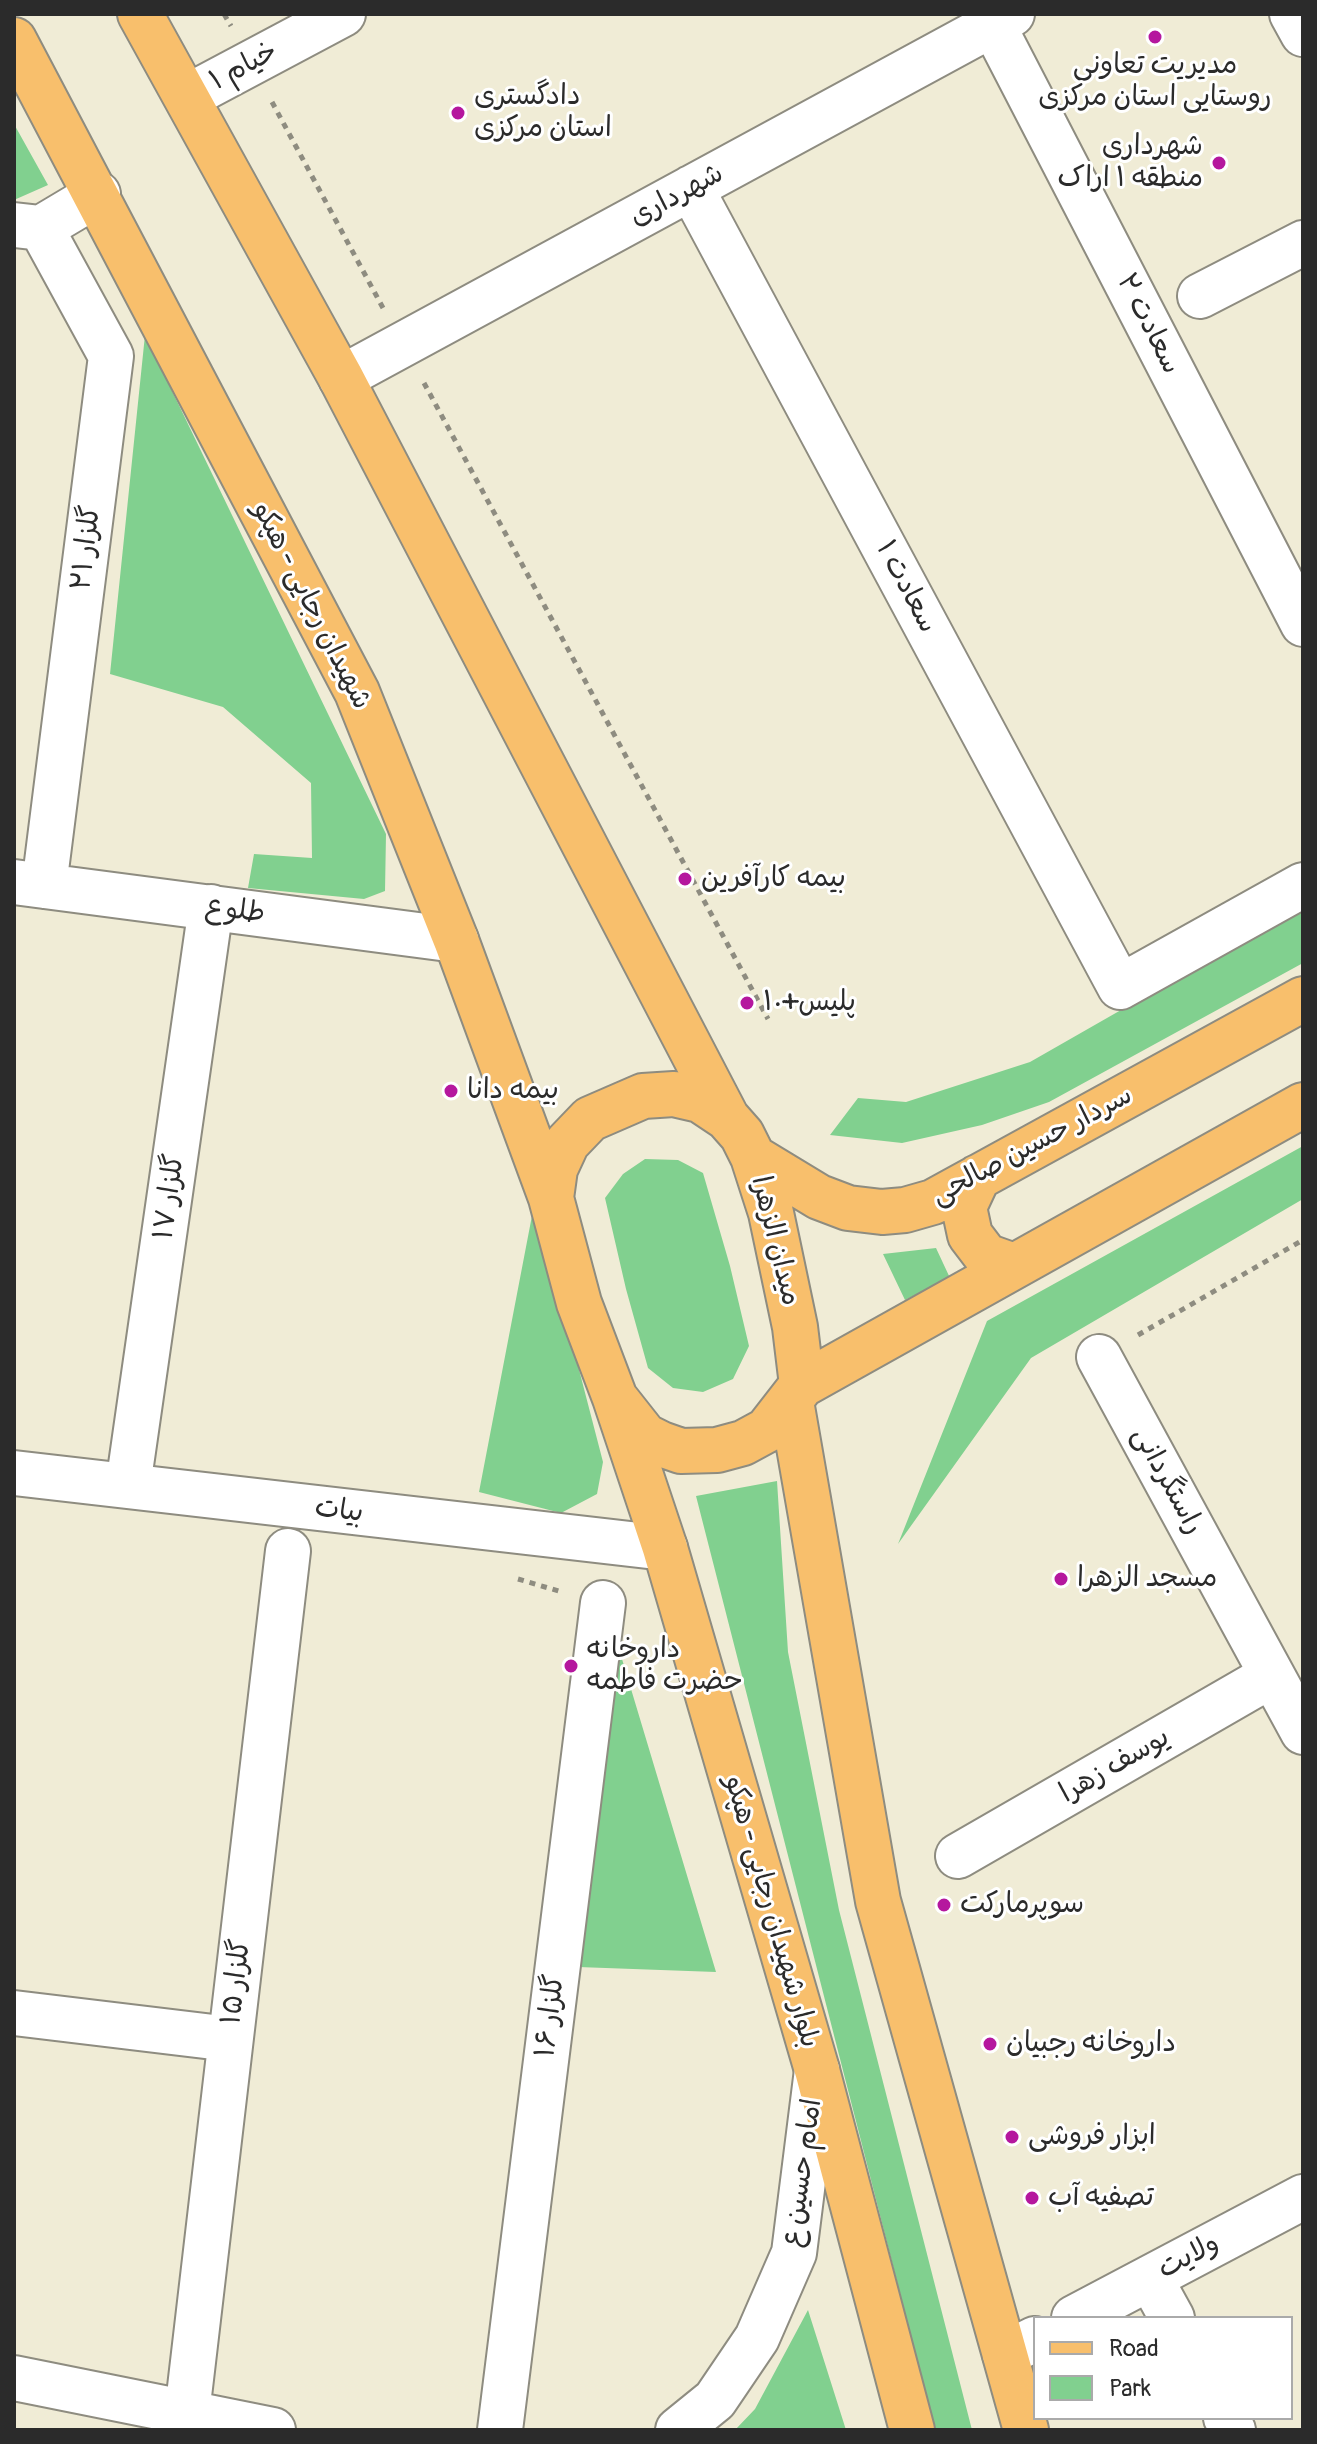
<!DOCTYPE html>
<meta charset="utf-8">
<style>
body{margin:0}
#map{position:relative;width:1317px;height:2444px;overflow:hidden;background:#f0ecd6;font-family:Pangolin,sans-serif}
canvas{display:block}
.frame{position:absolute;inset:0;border:16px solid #2b2b2b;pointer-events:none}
.legend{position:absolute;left:1033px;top:2316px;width:260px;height:104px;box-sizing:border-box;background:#fff;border:2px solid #aaa;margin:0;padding:10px 14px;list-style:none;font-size:24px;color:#2b2b2b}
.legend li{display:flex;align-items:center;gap:16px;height:40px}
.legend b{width:40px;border:2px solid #aaa}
</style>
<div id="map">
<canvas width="1317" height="2444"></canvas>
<div class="frame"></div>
<ul class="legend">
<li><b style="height:10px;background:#f8bf6c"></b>Road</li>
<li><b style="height:22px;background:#81d08f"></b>Park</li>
</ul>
</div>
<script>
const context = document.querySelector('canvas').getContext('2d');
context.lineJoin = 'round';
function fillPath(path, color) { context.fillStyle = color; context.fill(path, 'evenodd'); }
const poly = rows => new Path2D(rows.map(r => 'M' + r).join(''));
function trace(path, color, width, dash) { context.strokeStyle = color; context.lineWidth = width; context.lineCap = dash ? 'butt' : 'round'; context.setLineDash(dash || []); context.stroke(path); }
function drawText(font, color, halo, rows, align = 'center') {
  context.font = font + ' Pangolin,"Playpen Sans Arabic",sans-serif'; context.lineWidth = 6; context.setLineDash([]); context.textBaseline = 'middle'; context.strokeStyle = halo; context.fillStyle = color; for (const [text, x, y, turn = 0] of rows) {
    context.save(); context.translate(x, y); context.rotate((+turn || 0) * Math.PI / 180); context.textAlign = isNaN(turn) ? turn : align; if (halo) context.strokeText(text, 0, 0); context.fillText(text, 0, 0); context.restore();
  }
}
fillPath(poly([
 [14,124,48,185,14,200],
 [145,335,386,834,385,891,364,899,248,888,254,854,312,858,311,783,223,707,110,674],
 [1303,906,1303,963,1049,1102,982,1125,902,1143,830,1135,858,1098,906,1102,1030,1062],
 [1303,1146,1303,1199,1031,1358,898,1544,987,1321],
 [645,1159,678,1160,703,1173,730,1266,749,1346,733,1379,703,1392,673,1388,648,1368,626,1289,605,1198,623,1174],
 [535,1200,603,1462,597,1494,561,1513,479,1492],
 [936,1248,950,1278,905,1300,883,1254],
 [777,1481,788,1652,839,1910,972,2430,935,2430,696,1496],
 [616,1639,716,1972,578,1967],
 [808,2310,846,2430,735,2430,755,2409]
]), '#81d08f');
const minor = poly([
 [1292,14,1303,34],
 [993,25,1303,624],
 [187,97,343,14],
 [691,188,1120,987,1303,885],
 [14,225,41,228,98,194],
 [41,228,111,356,44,886],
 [1200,296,1303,243],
 [341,378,1012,14],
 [14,882,456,940],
 [1099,1357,1303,1732],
 [14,1473,665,1548],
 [128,1486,211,907],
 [958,1856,1272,1675],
 [14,2013,230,2039],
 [1150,2278,1172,2318],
 [1074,2318,1303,2197],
 [1005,2354,1035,2339],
 [14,2378,273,2430],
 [187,2413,288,1551],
 [1226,2418,1233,2430],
 [500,2430,603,1603],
 [678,2430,715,2400,757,2338,794,2253,817,2070]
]);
const major = poly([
 [140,14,341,378,727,1118],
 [14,40,357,692,456,940,551,1198],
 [674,1094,700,1100,727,1118,742,1135,753,1157,771,1213,795,1327,802,1385,767,1430,743,1443,717,1450,681,1451,661,1444,645,1436,615,1398,579,1303,551,1198,555,1169,567,1143,590,1119,643,1096,674,1094],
 [753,1157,819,1197,848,1208,882,1212,905,1210,933,1202,1303,999],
 [978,1177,964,1207,970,1235,986,1256,1014,1266],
 [802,1385,1303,1105],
 [615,1398,665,1548,817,2070,912,2430],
 [791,1401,878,1901,1026,2430]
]);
trace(minor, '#8e8c80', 48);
trace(major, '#8e8c80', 48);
trace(poly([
 [224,14,231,26],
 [272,102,383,308],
 [424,383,768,1019],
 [1138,1335,1303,1240],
 [518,1579,562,1592]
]), '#8e8c80', 5, [6, 6]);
trace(minor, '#fff', 44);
trace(major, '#f8bf6c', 44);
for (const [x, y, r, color] of [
 [1155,37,8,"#b5179e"],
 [458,113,8,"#b5179e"],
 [1219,163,8,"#b5179e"],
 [685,879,8,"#b5179e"],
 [747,1003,8,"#b5179e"],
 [451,1091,8,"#b5179e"],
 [1061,1579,8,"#b5179e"],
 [571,1666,8,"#b5179e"],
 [944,1905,8,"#b5179e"],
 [990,2044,8,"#b5179e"],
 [1012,2137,8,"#b5179e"],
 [1032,2198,8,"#b5179e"]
]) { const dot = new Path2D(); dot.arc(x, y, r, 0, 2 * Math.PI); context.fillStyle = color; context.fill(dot); trace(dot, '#fff', 3); }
drawText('28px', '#2b2b2b', '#fff', [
 ["مدیریت تعاونی",1155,66,"center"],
 ["روستایی استان مرکزی",1155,98,"center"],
 ["دادگستری",474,97],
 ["استان مرکزی",474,129],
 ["شهرداری",1203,147,"right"],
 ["منطقه ۱ اراک",1203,179,"right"],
 ["بیمه کارآفرین",701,879],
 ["پلیس+۱۰",763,1003],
 ["بیمه دانا",467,1091],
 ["مسجد الزهرا",1077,1579],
 ["داروخانه",587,1650],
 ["حضرت فاطمه",587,1682],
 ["سوپرمارکت",960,1905],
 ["داروخانه رجبیان",1006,2044],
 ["ابزار فروشی",1028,2137],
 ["تصفیه آب",1048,2198]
], 'left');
drawText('28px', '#2b2b2b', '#fff', [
 ["خیام ۱",244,67,-28],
 ["شهرداری",677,196,-28],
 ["سعادت ۲",1148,324,63],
 ["گلزار ۲۱",87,548,-83],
 ["سعادت ۱",906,587,62],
 ["شهیدان رجایی - هپکو",311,606,63],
 ["طلوع",235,911,7],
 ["سردار حسین صالحی",1032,1146,-28],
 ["گلزار ۱۷",170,1197,-82],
 ["میدان الزهرا",775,1241,76],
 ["راستگردانی",1167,1481,61],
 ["بیات",339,1511,7],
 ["یوسف زهرا",1115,1766,-30],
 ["بلوار شهیدان رجایی - هپکو",771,1912,74],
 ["گلزار ۱۵",237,1982,-83],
 ["گلزار ۱۶",551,2016,-83],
 ["امام حسین ع",803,2173,-82],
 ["ولایت",1189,2257,-28]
]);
</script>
